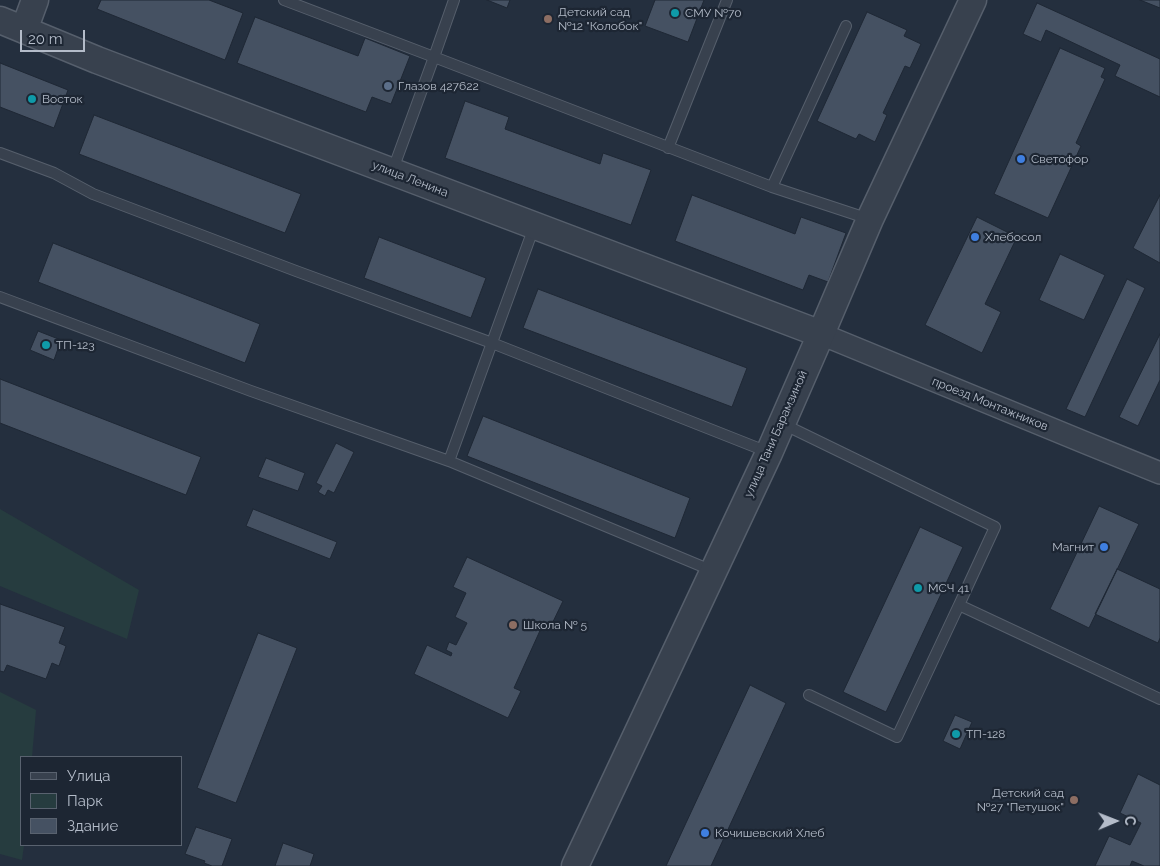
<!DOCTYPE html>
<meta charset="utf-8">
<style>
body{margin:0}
#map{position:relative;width:1160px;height:866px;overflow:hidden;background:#242f3e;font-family:Raleway,sans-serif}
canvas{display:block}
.legend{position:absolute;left:20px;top:756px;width:162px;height:90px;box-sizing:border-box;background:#1d2633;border:1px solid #59626f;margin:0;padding:6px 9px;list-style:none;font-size:15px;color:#b4bcc9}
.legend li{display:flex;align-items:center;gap:10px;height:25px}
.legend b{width:25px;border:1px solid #59626f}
.north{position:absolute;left:1090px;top:796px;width:50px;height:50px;-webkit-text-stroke:4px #1d2633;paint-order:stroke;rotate:89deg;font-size:14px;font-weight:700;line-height:20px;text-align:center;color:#b4bcc9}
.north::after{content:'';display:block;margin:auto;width:18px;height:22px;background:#b4bcc9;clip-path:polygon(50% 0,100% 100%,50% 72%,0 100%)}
.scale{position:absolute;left:20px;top:30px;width:65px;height:22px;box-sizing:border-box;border:2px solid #b4bcc9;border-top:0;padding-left:6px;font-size:15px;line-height:18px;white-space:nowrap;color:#b4bcc9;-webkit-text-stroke:4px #1d2633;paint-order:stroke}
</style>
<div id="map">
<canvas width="1160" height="866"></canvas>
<ul class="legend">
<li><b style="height:6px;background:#38414e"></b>Улица</li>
<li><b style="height:14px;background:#263c3f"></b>Парк</li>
<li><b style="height:14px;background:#455162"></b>Здание</li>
</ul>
<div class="north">С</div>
<div class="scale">20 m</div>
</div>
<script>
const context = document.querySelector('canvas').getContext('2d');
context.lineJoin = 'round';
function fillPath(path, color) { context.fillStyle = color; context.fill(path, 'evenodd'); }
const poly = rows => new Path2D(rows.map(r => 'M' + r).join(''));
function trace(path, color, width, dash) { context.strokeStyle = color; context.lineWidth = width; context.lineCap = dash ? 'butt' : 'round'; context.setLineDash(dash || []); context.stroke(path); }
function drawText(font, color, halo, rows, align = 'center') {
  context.font = font + ' Raleway,sans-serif'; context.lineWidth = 4.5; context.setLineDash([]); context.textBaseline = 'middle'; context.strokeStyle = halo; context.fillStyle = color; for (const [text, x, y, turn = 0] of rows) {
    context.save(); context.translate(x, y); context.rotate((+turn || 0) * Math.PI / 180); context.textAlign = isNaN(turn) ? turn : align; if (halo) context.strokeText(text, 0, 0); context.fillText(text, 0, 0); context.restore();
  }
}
fillPath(poly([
 [0,509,139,590,127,639,0,586],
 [0,692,36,710,32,757,21,757,21,845,24,845,22,860,0,854]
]), '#263c3f');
const building = poly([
 [101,0,209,0,243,13,225,60,97,9,101,0],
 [487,0,510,0,507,8,487,0],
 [655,0,704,0,688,42,645,26,655,0],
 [1140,0,1160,0,1160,8,1140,0],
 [1037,3,1160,59,1160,97,1115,76,1120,65,1046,30,1041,42,1023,34,1037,3],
 [867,12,907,30,904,36,921,44,910,68,905,66,883,113,887,115,875,142,859,134,856,139,817,121,867,12],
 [255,17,358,56,365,38,410,56,391,104,372,97,366,112,237,63,255,17],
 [1060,48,1105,68,1101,77,1105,79,1076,143,1081,146,1048,218,994,194,1060,48],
 [0,63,68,90,54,128,0,107,0,63],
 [465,101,509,117,505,129,600,164,603,153,651,170,631,225,445,158,465,101],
 [94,115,301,194,285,233,79,154,94,115],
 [692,195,795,234,801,217,846,233,828,282,809,275,803,290,675,241,692,195],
 [1160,195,1160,263,1133,248,1160,195],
 [977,217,1017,237,985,304,1001,312,982,353,925,325,977,217],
 [379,237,486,278,471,318,364,278,379,237],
 [53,243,260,324,245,363,38,282,53,243],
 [1060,254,1105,275,1084,320,1039,300,1060,254],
 [1127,279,1145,288,1085,417,1066,409,1127,279],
 [538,289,747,368,732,407,523,328,538,289],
 [38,331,61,340,54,360,30,350,38,331],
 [1160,334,1160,380,1138,426,1119,417,1160,334],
 [0,379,201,457,186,495,0,423,0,379],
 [483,416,690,498,675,538,467,456,483,416],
 [336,443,354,452,334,493,328,490,325,496,318,492,322,486,316,483,336,443],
 [266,458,305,473,298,491,258,477,266,458],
 [1099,506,1139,524,1089,628,1050,609,1099,506],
 [253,509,337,542,330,559,246,526,253,509],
 [920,527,963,547,886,712,843,692,920,527],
 [467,557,563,601,550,628,543,624,514,688,521,691,508,718,414,674,427,645,451,656,452,653,446,650,449,642,456,645,467,623,455,617,466,593,453,587,467,557],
 [1117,569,1160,589,1160,638,1158,643,1095,614,1117,569],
 [0,604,65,627,59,643,66,646,59,666,52,663,46,679,7,665,4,672,0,671,0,604],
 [258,633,297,648,236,803,197,788,258,633],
 [750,685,786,703,737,810,711,866,666,866,750,685],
 [955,715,972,722,960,749,943,741,955,715],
 [1138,774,1160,785,1160,866,1144,866,1132,861,1130,866,1095,866,1109,836,1130,845,1141,823,1120,813,1138,774],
 [196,827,232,839,222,866,212,866,204,863,205,861,185,854,196,827],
 [283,843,314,854,310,866,275,866,283,843]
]);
fillPath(building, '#455162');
trace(building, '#1f2835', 1);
const service = poly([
 [284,0,434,57,392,172],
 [454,0,434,57,772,187,869,219],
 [668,148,727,0],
 [0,153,54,173,93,194,296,271,492,343,768,452],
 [772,187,846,26],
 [0,297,251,391,449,461,713,571],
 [783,424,995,527,959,605,1160,699],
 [449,461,534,227],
 [809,695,897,737,959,605]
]);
const minor = poly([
 [821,334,1086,443,1160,473]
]);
const tertiary = poly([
 [0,20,97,60,821,334],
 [24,30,35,0],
 [575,866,769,453,821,334,870,219,973,0]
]);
trace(service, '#565f6c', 12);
trace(minor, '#565f6c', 24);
trace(tertiary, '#565f6c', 29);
trace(service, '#38414e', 10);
trace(minor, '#38414e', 21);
trace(tertiary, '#38414e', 26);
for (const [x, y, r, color] of [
 [675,13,5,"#0f9aa8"],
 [548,19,5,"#8d6e63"],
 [388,86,5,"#5c6f8a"],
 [32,99,5,"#0f9aa8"],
 [1021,159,5,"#3f7fe0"],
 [975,237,5,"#3f7fe0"],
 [46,345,5,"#0f9aa8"],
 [1104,547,5,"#3f7fe0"],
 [918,588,5,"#0f9aa8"],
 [513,625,5,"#8d6e63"],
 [956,734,5,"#0f9aa8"],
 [1074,800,5,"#8d6e63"],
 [705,833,5,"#3f7fe0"]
]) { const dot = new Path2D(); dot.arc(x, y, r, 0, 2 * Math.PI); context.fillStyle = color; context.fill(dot); trace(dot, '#1d2633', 2); }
drawText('12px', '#b4bcc9', '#1d2633', [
 ["Детский сад",558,12],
 ["№12 \"Колобок\"",558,26],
 ["СМУ №70",685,13],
 ["Глазов 427622",398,86],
 ["Восток",42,99],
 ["Светофор",1031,159],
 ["Хлебосол",985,237],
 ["ТП-123",56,345],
 ["Магнит",1094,547,"right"],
 ["МСЧ 41",928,588],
 ["Школа № 5",523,625],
 ["ТП-128",966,734],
 ["Детский сад",1064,793,"right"],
 ["№27 \"Петушок\"",1064,807,"right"],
 ["Кочишевский Хлеб",715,833]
], 'left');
drawText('12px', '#b4bcc9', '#1d2633', [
 ["улица Ленина",410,179,21],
 ["проезд Монтажников",990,404,22],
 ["улица Тани Барамзиной",776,434,-66]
]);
</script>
